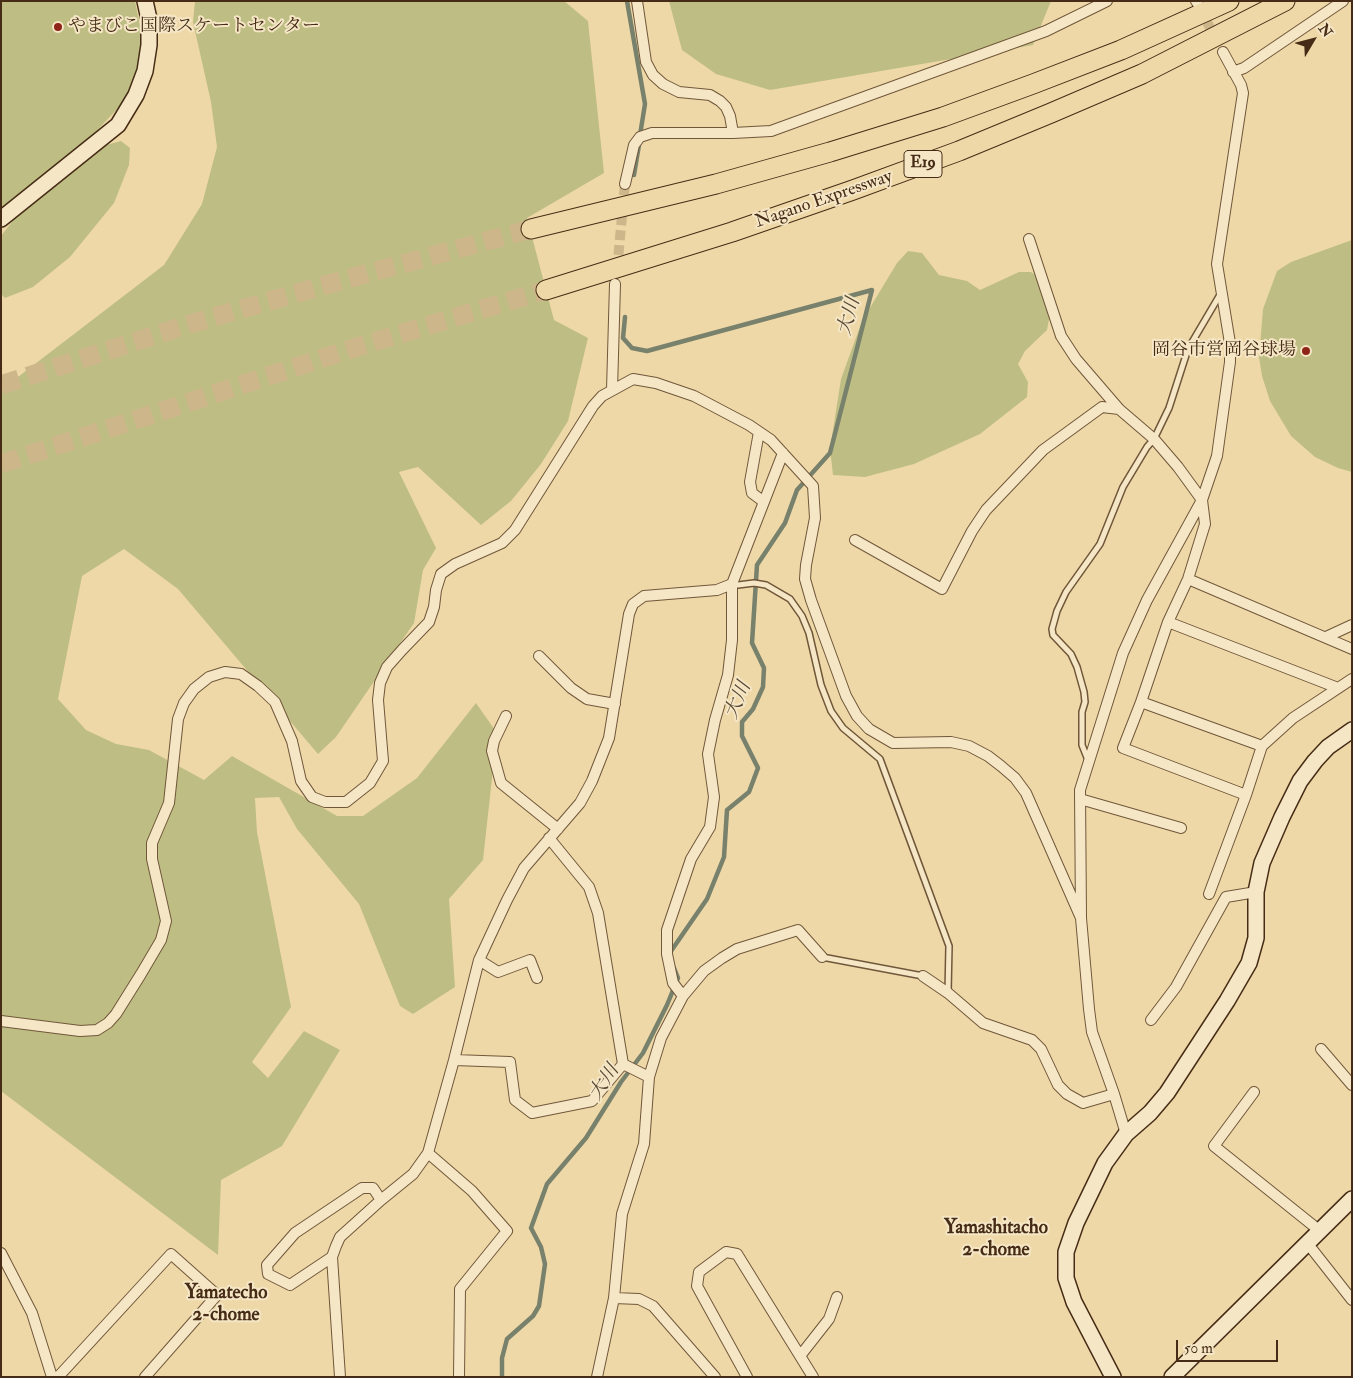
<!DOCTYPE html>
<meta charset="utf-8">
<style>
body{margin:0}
#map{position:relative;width:1353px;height:1378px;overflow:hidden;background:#efd8a7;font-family:"IM FELL Double Pica",serif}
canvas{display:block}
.frame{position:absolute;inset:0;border:2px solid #462c16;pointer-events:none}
.north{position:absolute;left:1288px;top:15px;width:50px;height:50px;-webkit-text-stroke:4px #f5e6c6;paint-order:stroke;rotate:53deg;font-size:14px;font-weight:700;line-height:20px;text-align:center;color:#462c16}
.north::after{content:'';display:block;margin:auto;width:18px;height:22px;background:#462c16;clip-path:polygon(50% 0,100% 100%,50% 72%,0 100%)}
.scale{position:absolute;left:1176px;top:1340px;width:102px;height:22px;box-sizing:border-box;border:2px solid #462c16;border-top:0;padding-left:6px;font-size:15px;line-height:18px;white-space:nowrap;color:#462c16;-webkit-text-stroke:4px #f5e6c6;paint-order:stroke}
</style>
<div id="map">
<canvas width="1353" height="1378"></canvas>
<div class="frame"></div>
<div class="north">N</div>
<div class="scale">50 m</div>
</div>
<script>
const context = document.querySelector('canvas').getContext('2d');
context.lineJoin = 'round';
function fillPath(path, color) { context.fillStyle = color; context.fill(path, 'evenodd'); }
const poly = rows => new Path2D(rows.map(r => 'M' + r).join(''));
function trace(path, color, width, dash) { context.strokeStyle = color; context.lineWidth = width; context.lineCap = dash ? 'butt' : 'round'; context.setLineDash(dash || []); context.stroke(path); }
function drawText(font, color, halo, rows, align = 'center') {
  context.font = font + ' "IM FELL Double Pica","Noto Serif JP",serif'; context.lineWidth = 4; context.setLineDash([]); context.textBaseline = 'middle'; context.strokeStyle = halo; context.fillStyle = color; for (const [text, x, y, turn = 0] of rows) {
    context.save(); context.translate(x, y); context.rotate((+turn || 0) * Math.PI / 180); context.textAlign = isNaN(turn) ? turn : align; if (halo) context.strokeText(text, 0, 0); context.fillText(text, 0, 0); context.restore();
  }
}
fillPath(poly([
 [1,1,135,1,142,35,139,62,129,90,121,105,87,141,1,208],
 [195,1,564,1,588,21,604,173,527,218,554,320,588,338,568,421,541,464,511,501,481,525,418,467,399,472,436,548,423,570,414,623,336,737,318,754,178,589,124,549,82,576,58,699,86,730,116,744,149,750,204,780,232,756,337,816,363,816,417,778,476,703,497,733,483,860,449,899,455,987,413,1014,400,1006,359,904,297,829,279,797,255,798,257,832,291,1007,252,1062,268,1078,304,1031,340,1050,282,1146,221,1180,218,1255,1,1091,1,390,164,265,202,204,217,147,211,102,193,22],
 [669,1,1051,1,1033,45,770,90,716,74,682,50],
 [121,141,130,148,129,165,114,203,70,257,33,287,5,298,1,294,1,236,32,196,99,147],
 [1352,240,1352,472,1338,468,1315,457,1291,436,1270,401,1262,376,1259,357,1263,309,1277,271,1291,262],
 [908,251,922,253,939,275,967,281,980,290,1019,272,1031,272,1041,279,1050,314,1047,330,1025,351,1018,364,1028,382,1027,397,980,434,914,464,865,477,833,475,830,449,841,379,862,321,897,263]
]), '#bebe84');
trace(poly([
 [627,1,645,104,640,135],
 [634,175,639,145],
 [625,317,623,338,632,348,647,351,872,290,830,453,797,490,785,523,757,565,752,643,764,668,763,687,753,709,742,722,742,736,758,768,749,792,727,810,724,857,707,899,669,954],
 [502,1377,502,1358,507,1339,533,1316,539,1306,545,1264,541,1247,531,1228,547,1184,586,1138,621,1082,643,1053,667,1005,678,978,674,968]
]), '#78816c', 4.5);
trace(poly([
 [1200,9,1223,52],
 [617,270,625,184]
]), '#cdb68a', 10, [10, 5]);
trace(poly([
 [1,385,190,324,336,282,531,229],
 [1,464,357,347,546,290]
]), '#cdb68a', 19, [19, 9]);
const lane = poly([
 [732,584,738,585,754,583,766,585,790,599,802,616,809,633,821,685,831,711,843,728,880,759,949,946,948,993],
 [1088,760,1082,745,1082,712,1085,702,1084,692,1077,667,1071,654,1053,635,1052,629,1057,611,1066,592,1100,544,1123,487,1147,447,1154,439,1169,408,1188,349,1221,293],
 [822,957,923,976]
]);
const street = poly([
 [637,1,646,62,653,75,663,84,679,92,710,95,720,101,726,107,730,116,733,133],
 [1196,1,1198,4],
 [1233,72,1244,68,1343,1],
 [625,184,634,145,640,137,652,133,733,133,771,131,1046,31,1107,1],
 [1029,239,1061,336,1076,359,1119,409],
 [612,390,615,284],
 [759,432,750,482,752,493,764,502],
 [855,540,942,589,972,531,986,510,1043,450,1102,407,1119,409,1154,439,1178,467,1202,500,1205,524,1188,579,1168,622,1141,702,1123,748,1246,795,1262,746,1293,718,1352,679],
 [1188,579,1352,649],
 [1168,622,1338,688],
 [1326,637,1352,625],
 [539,656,571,688,587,699,615,704],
 [1141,702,1262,746],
 [506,716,494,741,492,751,501,783,558,829],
 [1080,799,1181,828],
 [549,838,589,887,598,913,623,1064],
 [1209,894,1246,795],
 [479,960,498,972,530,960,537,978],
 [923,976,948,993,983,1023,1032,1040,1041,1049,1058,1085,1067,1094,1083,1103,1114,1094],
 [683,996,673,983,667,954,667,930,691,859,710,827,714,797,708,754,715,720,728,675,732,640,732,584,783,453],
 [1151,1020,1176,987,1226,897,1256,892],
 [1,1021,80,1031,97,1030,108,1023,116,1014,141,974,161,940,166,921,152,859,152,843,169,803,178,719,184,703,194,689,209,677,225,672,241,674,258,686,275,702,292,741,301,781,312,797,325,802,346,802,370,783,383,761,378,700,380,683,387,667,402,650,429,622,434,607,436,590,441,574,455,564,502,543,515,530,593,406,602,396,633,379,656,383,694,396,749,425,771,440,813,486,815,518,806,565,805,579,811,600,846,696,857,716,869,729,893,743,951,742,969,746,988,756,1001,766,1015,778,1026,793,1081,918],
 [1321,1049,1352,1085],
 [454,1060,510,1062,515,1100,532,1113,592,1101,623,1064,649,1077,661,1038,683,996,704,971,722,958,737,949,798,930,822,957],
 [1254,1092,1214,1146,1320,1231],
 [1126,1134,1114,1094,1092,1032,1089,1009,1081,918,1080,790,1123,653,1147,600,1202,500,1217,456,1230,362,1230,343,1217,264,1243,93,1241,85,1223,52],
 [428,1153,472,1191,507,1231,460,1289,459,1377],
 [1308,1244,1352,1300],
 [1,1253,32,1313,52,1377],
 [332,1257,290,1285,268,1274,267,1265,295,1233,362,1188,373,1188,381,1200],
 [614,1298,639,1299,653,1306,715,1377],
 [800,1356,829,1319,837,1297],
 [58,1377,171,1254,217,1295,145,1377],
 [340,1377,332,1257,336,1246,340,1237,381,1200,413,1174,428,1153,454,1060,479,960,507,900,524,868,580,803,592,781,609,738,629,614,633,604,644,596,717,590,732,584],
 [597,1377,614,1298,622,1214,644,1144,649,1077],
 [747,1377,697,1286,699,1272,726,1252,737,1254,813,1377]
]);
const secondary = poly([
 [1,219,118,125,136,95,145,71,149,45,149,19,145,1],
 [1113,1377,1074,1302,1066,1278,1066,1252,1076,1223,1105,1163,1126,1134,1150,1113,1167,1093,1227,1001,1249,963,1256,938,1256,892,1262,863,1282,817,1300,781,1315,761,1328,747,1352,730],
 [1172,1377,1352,1199]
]);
const highway = poly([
 [531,229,716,184,830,152,943,117,1033,84,1121,50,1229,1],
 [546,290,732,232,853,190,959,151,1051,113,1142,74,1285,1]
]);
trace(lane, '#70573a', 8);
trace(street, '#70573a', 12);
trace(secondary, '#462c16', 18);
trace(highway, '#462c16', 21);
trace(lane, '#f5e6c6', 5);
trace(street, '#f5e6c6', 10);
trace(secondary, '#f5e6c6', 15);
trace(highway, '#efd8a7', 19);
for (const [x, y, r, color] of [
 [58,27,5,"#8f2418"],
 [1306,351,5,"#8f2418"]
]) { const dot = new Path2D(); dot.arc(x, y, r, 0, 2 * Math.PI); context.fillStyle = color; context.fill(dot); trace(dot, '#f5e6c6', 2); }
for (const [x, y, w] of [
 [923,164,38]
]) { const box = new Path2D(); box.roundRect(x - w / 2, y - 13.5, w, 27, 4); context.fillStyle = '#f5e6c6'; context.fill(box); trace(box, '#462c16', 1); }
drawText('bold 16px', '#462c16', null, [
 ["E19",923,164]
]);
drawText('18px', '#462c16', '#f5e6c6', [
 ["やまびこ国際スケートセンター",68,27],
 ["岡谷市営岡谷球場",1296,351,"right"]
], 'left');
drawText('18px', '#462c16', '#f5e6c6', [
 ["Nagano Expressway",824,200,-19]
]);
drawText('italic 19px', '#574833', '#f5e6c6', [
 ["大川",850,317,-75],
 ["大川",739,701,-67],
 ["大川",605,1083,-57]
]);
drawText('bold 19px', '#462c16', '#f5e6c6', [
 ["Yamashitacho",996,1229],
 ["2-chome",996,1251],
 ["Yamatecho",226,1294],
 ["2-chome",226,1316]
]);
</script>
